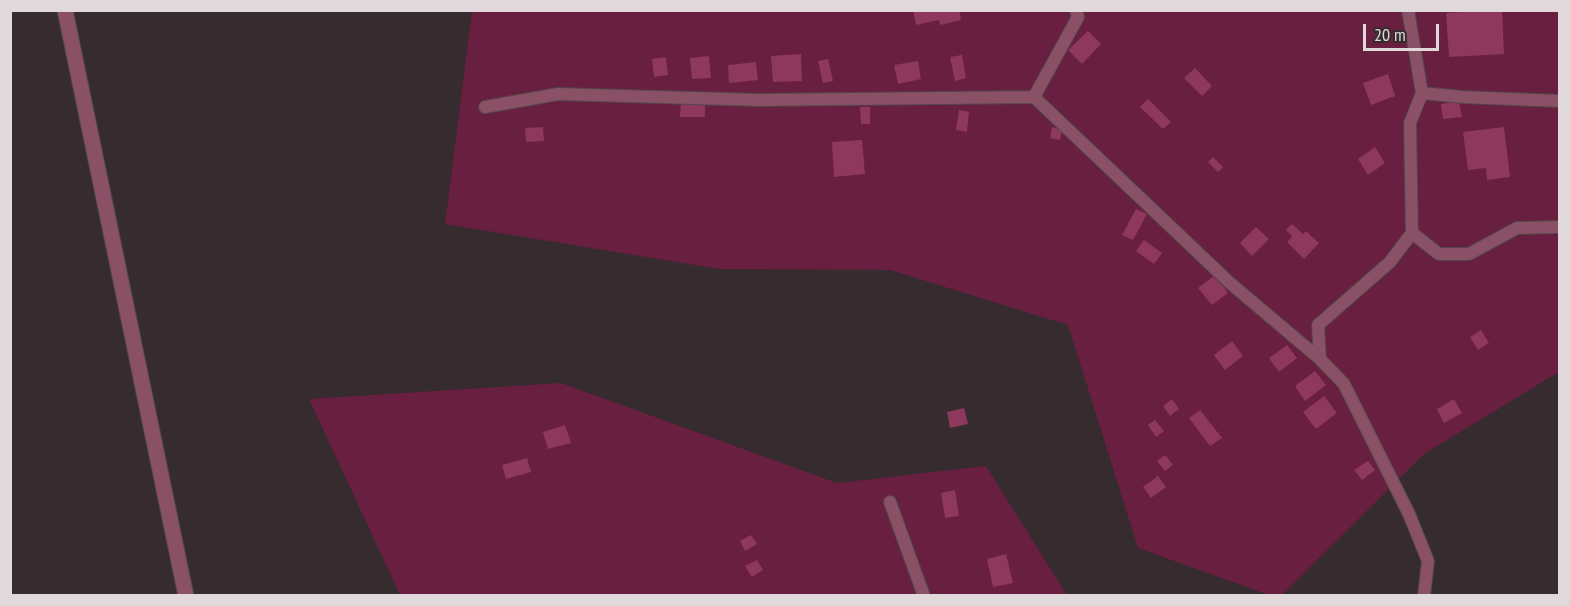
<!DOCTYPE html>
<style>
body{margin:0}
#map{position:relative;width:1570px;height:606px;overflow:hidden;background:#362b2f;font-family:"PT Sans Narrow",sans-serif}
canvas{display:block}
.frame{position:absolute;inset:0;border:12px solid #e0d8da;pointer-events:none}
.scale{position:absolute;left:1363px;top:24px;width:76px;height:27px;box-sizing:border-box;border:3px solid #e0d8da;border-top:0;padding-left:8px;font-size:18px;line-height:21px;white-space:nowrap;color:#e0d8da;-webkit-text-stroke:4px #362b2f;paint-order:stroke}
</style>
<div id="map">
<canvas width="1570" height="606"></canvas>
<div class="frame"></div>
<div class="scale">20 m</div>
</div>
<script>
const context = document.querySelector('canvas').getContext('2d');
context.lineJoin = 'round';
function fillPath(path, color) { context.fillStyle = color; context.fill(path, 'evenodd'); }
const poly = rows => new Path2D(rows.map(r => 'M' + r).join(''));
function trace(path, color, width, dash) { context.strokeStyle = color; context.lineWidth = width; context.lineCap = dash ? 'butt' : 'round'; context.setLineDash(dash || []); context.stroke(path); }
fillPath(poly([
 [472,11,1559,11,1559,372,1424,454,1282,595,1269,595,1138,548,1068,325,890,270,719,269,445,224],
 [561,383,837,483,986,466,1067,595,400,595,309,399]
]), '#681f40');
fillPath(poly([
 [913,10,959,10,961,20,940,25,939,20,916,25],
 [1502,10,1504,54,1449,57,1446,13],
 [1088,31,1101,44,1082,64,1068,50],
 [801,54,802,81,773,82,771,56],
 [962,55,966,78,955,81,950,57],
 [709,56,711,78,692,79,690,58],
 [666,57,668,75,654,77,652,59],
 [828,59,833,81,823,83,818,61],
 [918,61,921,79,898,84,894,65],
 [756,62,758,80,729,83,728,65],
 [1195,68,1212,86,1202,96,1184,78],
 [1388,74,1395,96,1371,105,1363,83],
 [1148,99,1171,122,1163,129,1140,107],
 [1459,101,1462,117,1443,119,1441,104],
 [681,102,705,103,705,117,680,117],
 [860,107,870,107,870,124,861,124],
 [959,110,969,112,967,132,956,130],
 [543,127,544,141,526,142,525,128],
 [1052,127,1062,129,1060,140,1050,138],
 [1504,127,1510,177,1487,180,1486,168,1468,170,1463,132],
 [862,140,865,174,834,177,832,142],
 [1375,147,1385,163,1368,175,1358,159],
 [1213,157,1223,167,1218,172,1208,162],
 [1136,209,1147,214,1133,240,1122,235],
 [1292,224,1303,234,1306,231,1319,243,1304,259,1287,242,1292,236,1286,230],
 [1256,227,1269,239,1252,256,1240,243],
 [1144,240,1162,253,1154,264,1136,251],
 [1215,275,1228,293,1212,305,1198,288],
 [1481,330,1489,343,1478,350,1470,337],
 [1232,341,1243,356,1225,370,1214,355],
 [1287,345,1297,358,1279,372,1269,358],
 [1315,371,1326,385,1305,401,1295,386],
 [1324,396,1337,413,1316,429,1303,412],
 [1172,399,1179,409,1170,416,1163,406],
 [1454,399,1462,413,1444,423,1437,409],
 [964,408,968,424,950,428,947,412],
 [1200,410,1222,438,1210,446,1189,418],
 [1155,420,1164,431,1156,437,1148,425],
 [565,425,571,443,548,449,543,432],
 [1165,455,1173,465,1165,471,1157,461],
 [527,458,531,472,506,479,502,465],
 [1368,461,1375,470,1362,480,1354,470],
 [1158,476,1166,487,1151,498,1143,487],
 [955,490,959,516,945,518,941,493],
 [751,535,757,544,745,551,740,541],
 [1006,554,1013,583,993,587,987,559],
 [757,560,763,570,752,577,745,566]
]), '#8e385d');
const service = poly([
 [1422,93,1463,97,1560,101],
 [1034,97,1078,17,1076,10],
 [485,107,558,94,759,100,1034,97,1230,283,1320,359,1344,384,1409,514,1428,561,1424,596],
 [1412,233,1439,254,1469,254,1517,228,1560,227],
 [1320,359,1318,325,1390,262,1412,233,1410,123,1422,93,1408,10],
 [890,502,924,596]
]);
const minor = poly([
 [65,10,186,596]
]);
trace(service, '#51474a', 14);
trace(minor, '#51474a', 17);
trace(service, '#895066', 12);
trace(minor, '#895066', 15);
</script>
